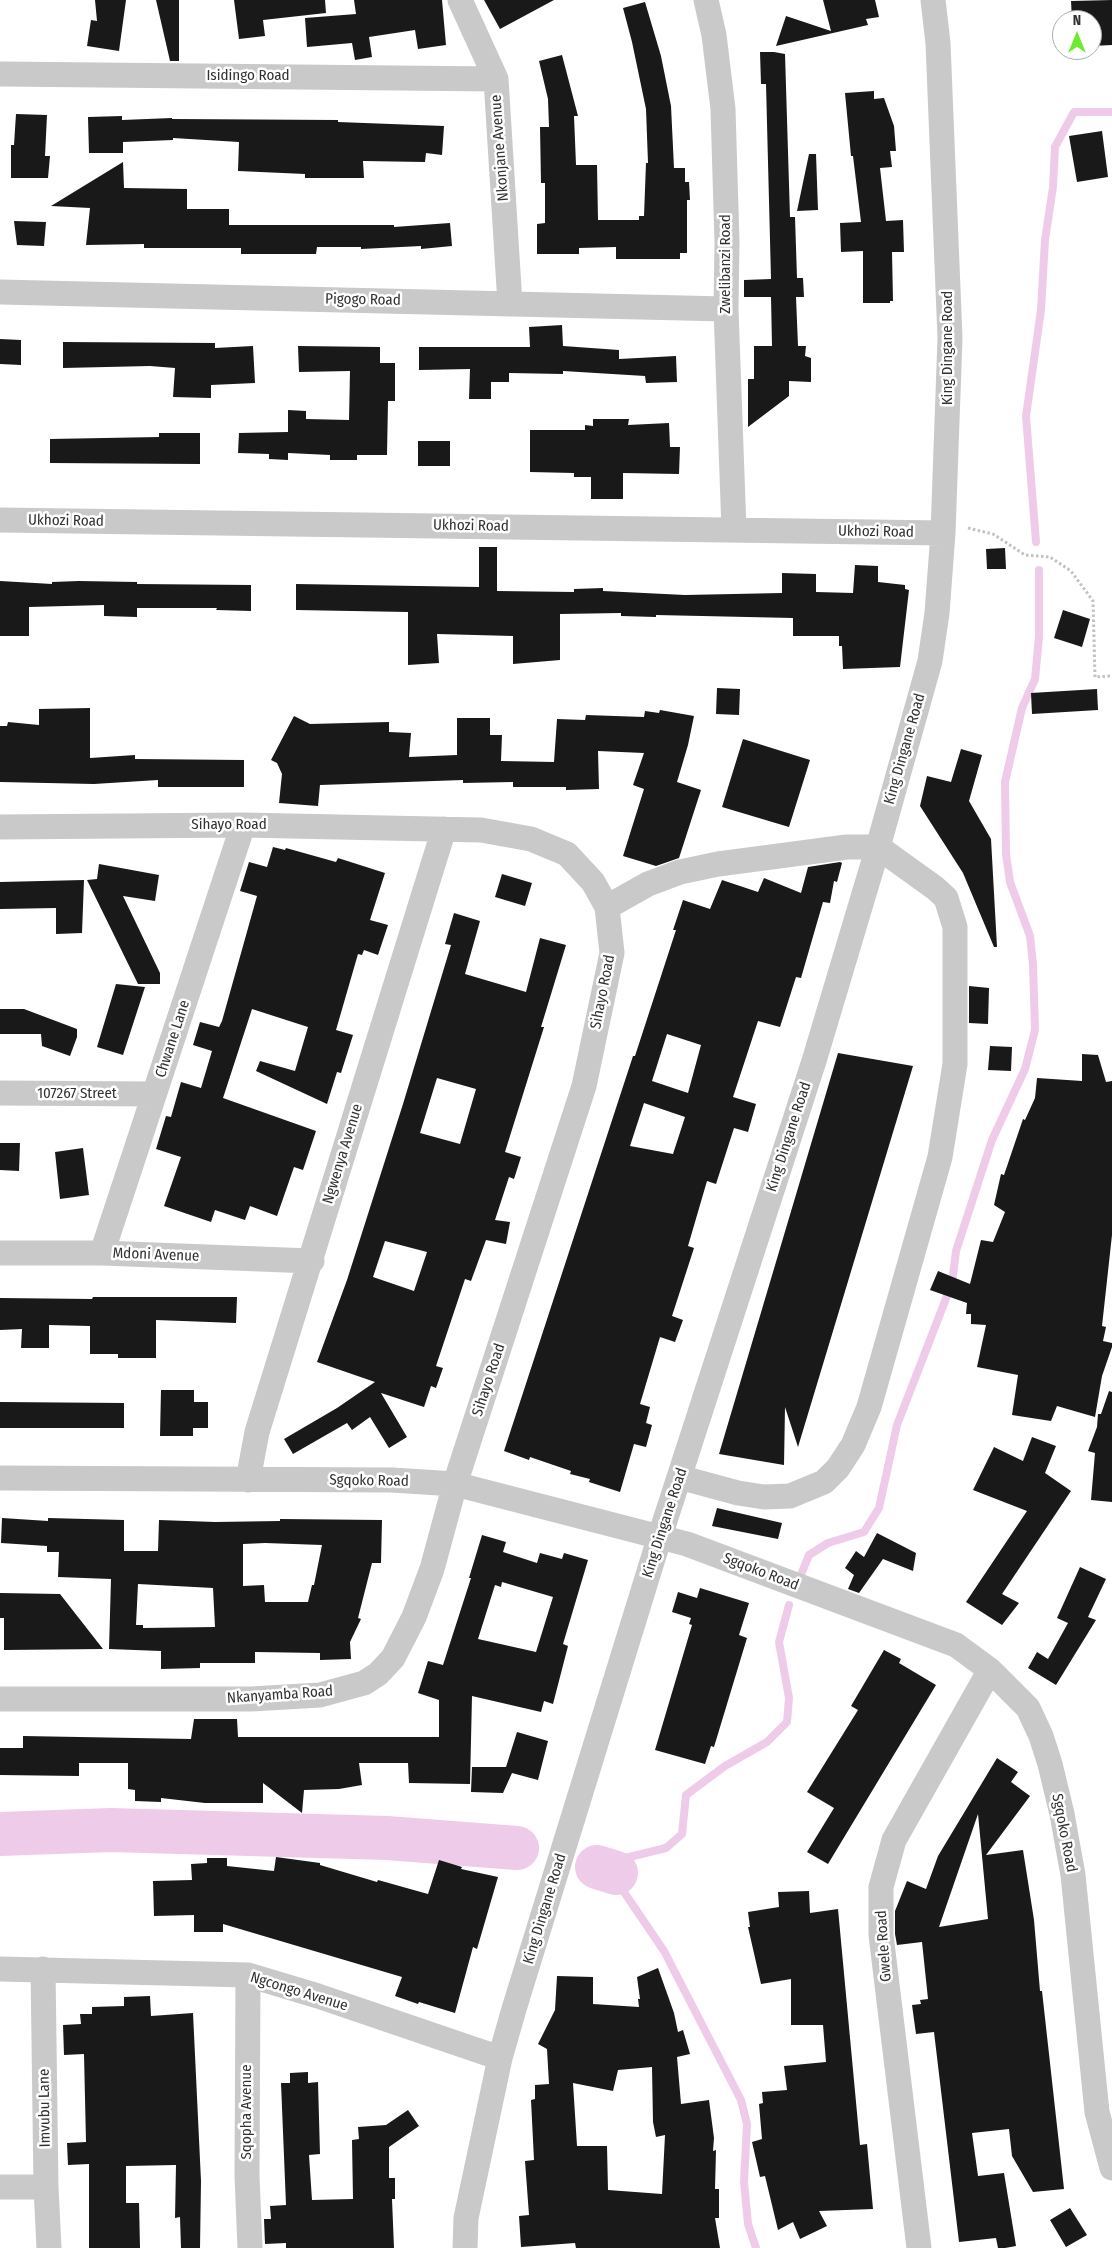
<!DOCTYPE html>
<style>
body{margin:0}
#map{position:relative;width:1112px;height:2248px;overflow:hidden;background:#fff;font-family:"Fira Sans Condensed",sans-serif}
canvas{display:block}
.north{position:absolute;left:1052px;top:10px;width:50px;height:50px;box-sizing:border-box;background:#fff;border:1px solid #adadad;border-radius:50%;rotate:0deg;font-size:14px;font-weight:700;line-height:20px;text-align:center;color:#323232}
.north::after{content:'';display:block;margin:auto;width:18px;height:22px;background:#6bec30;clip-path:polygon(50% 0,100% 100%,50% 72%,0 100%)}
</style>
<div id="map">
<canvas width="1112" height="2248"></canvas>
<div class="north">N</div>
</div>
<script>
const context = document.querySelector('canvas').getContext('2d');
context.lineJoin = 'round';
const poly = rows => new Path2D(rows.map(r => 'M' + r).join(''));
function trace(path, color, width, dash) { context.strokeStyle = color; context.lineWidth = width; context.lineCap = dash ? 'butt' : 'round'; context.setLineDash(dash || []); context.stroke(path); }
function fillPath(path, color) { context.fillStyle = color; context.fill(path, 'evenodd'); }
function drawText(font, color, halo, rows, align = 'center') {
  context.font = font + ' "Fira Sans Condensed",sans-serif'; context.lineWidth = 5; context.setLineDash([]); context.textBaseline = 'middle'; context.strokeStyle = halo; context.fillStyle = color; for (const [text, x, y, turn = 0] of rows) {
    context.save(); context.translate(x, y); context.rotate((+turn || 0) * Math.PI / 180); context.textAlign = isNaN(turn) ? turn : align; if (halo) context.strokeText(text, 0, 0); context.fillText(text, 0, 0); context.restore();
  }
}
trace(poly([
 [1036,542,1026,416,1041,310,1045,240,1053,187,1055,147,1074,112,1112,112],
 [800,1577,809,1555,828,1543,864,1532,879,1508,897,1425,952,1283,956,1251,992,1140,1025,1069,1035,1030,1033,964,1030,936,1010,882,1006,854,1005,782,1022,708,1035,679,1039,637,1039,570],
 [756,2248,748,2224,744,2182,747,2124,741,2100,664,1951,622,1889,616,1873,621,1859,666,1848,682,1834,686,1795,725,1766,767,1742,787,1722,789,1698,779,1642,789,1605]
]), '#eecce9', 8);
trace(poly([
 [0,1834,111,1830,387,1838,517,1848],
 [597,1867,616,1873]
]), '#eecce9', 44);
fillPath(poly([
 [95,0,126,0,119,51,87,46,91,20,97,21],
 [156,0,179,0,179,61,170,61],
 [234,0,325,0,326,13,263,20,265,36,239,39],
 [354,0,442,0,446,45,418,49,415,30,369,37,372,57,355,60,352,43,307,47,305,18,356,14],
 [484,0,554,0,500,29],
 [823,0,875,0,879,17,866,19,868,25,776,46,786,16,831,31],
 [1112,0,1112,45,1092,46,1092,20,1072,20,1071,1],
 [645,2,661,56,671,106,674,168,685,168,685,182,689,182,690,200,687,200,687,253,680,253,680,259,616,259,616,247,579,248,579,254,537,254,537,224,545,223,545,183,541,183,540,127,549,127,548,99,539,61,562,55,578,116,574,116,576,165,597,165,598,220,639,220,639,216,644,216,646,163,648,163,646,109,632,42,623,8],
 [760,52,774,52,785,54,790,217,795,217,797,278,803,278,804,297,796,297,798,346,806,346,805,356,811,358,811,382,789,381,789,396,748,427,748,379,754,379,754,346,772,346,771,297,744,297,744,280,771,279,766,84,761,84],
 [874,91,874,99,884,98,894,126,896,151,890,151,892,167,880,168,886,221,903,220,904,252,892,252,893,301,890,301,890,303,863,303,863,251,841,252,840,223,861,222,853,156,851,156,845,93],
 [16,114,47,115,45,156,50,156,48,178,11,178,11,145,14,145],
 [122,116,122,120,172,118,172,119,338,120,338,122,444,126,442,155,426,153,425,162,363,161,364,178,305,178,305,174,238,171,239,142,173,138,173,140,123,142,123,153,89,153,88,117],
 [1102,131,1108,177,1077,182,1069,136],
 [809,154,816,154,818,210,797,211],
 [123,162,124,188,187,189,187,209,229,209,229,225,394,225,394,227,450,223,452,246,421,249,421,246,361,249,361,247,317,247,316,254,241,254,241,248,144,248,144,244,86,245,90,208,51,206],
 [14,221,46,222,44,246,17,245],
 [562,325,563,346,619,350,619,359,676,356,677,382,646,383,645,376,563,371,563,374,509,373,509,382,491,382,491,399,469,399,470,369,419,370,419,347,530,347,529,327],
 [0,339,21,340,21,365,0,364],
 [63,342,215,343,215,348,253,346,255,383,211,385,211,398,173,397,175,368,150,366,63,368],
 [298,346,380,347,380,363,395,363,395,401,388,401,387,455,357,455,357,460,330,460,330,455,288,453,288,460,269,459,269,454,238,453,239,433,288,432,288,410,306,411,306,419,349,420,350,371,299,372],
 [593,419,629,419,628,425,669,423,670,447,680,447,679,474,623,473,623,499,591,499,591,477,574,477,574,473,530,472,530,430,585,430,585,425,593,426],
 [159,433,200,433,200,464,50,463,50,439,159,437],
 [418,441,450,441,450,466,418,466],
 [479,547,497,547,497,591,574,592,574,589,603,588,603,591,685,595,782,593,782,573,816,574,816,592,853,593,855,565,878,566,878,582,905,585,905,589,909,590,900,667,843,669,842,646,839,646,839,636,793,636,793,618,656,615,656,617,621,616,621,613,560,614,560,660,513,664,513,636,437,634,439,663,408,665,408,612,296,610,296,584,479,587],
 [1005,548,1006,569,987,569,986,549],
 [0,581,52,584,52,582,79,581,137,582,137,584,251,585,251,611,216,610,217,608,137,608,137,617,104,616,104,605,29,607,29,636,0,636],
 [1063,610,1090,619,1082,647,1054,638],
 [717,688,740,689,739,715,716,714],
 [1097,689,1098,710,1032,714,1031,693],
 [90,708,90,758,135,755,135,759,244,760,244,787,158,787,158,780,94,784,0,782,0,726,7,726,8,722,39,725,39,709],
 [660,710,694,716,688,745,677,782,701,790,679,858,656,866,623,856,644,789,633,785,644,753,598,751,599,789,566,790,566,787,513,787,513,782,463,783,463,780,320,785,318,806,279,803,282,774,277,763,271,760,294,716,310,724,389,722,389,732,411,733,409,757,457,755,457,718,490,718,490,735,502,735,501,761,554,762,557,719,585,720,586,715,644,717,645,711,659,713],
 [743,739,810,760,789,827,722,807],
 [961,749,982,755,969,801,991,839,997,947,994,947,963,873,920,806,927,776,951,782],
 [273,847,285,850,286,848,336,862,338,858,385,873,370,920,388,925,378,955,364,950,362,955,358,954,336,1030,353,1035,341,1073,337,1072,327,1104,256,1071,260,1061,295,1071,308,1027,252,1009,223,1098,316,1131,303,1170,294,1167,277,1216,250,1206,245,1220,215,1210,211,1222,164,1206,181,1157,156,1149,166,1116,171,1117,181,1082,201,1088,212,1051,193,1045,200,1022,219,1027,222,1021,257,896,240,891,249,862,267,867],
 [840,862,842,863,837,882,834,881,830,903,823,902,801,978,796,977,780,1027,758,1021,733,1097,756,1104,748,1132,734,1128,716,1184,707,1181,688,1246,694,1248,672,1316,683,1320,675,1342,660,1337,640,1404,650,1407,646,1423,652,1425,646,1447,634,1444,620,1492,589,1482,590,1479,570,1474,571,1471,530,1457,529,1460,504,1451,616,1108,633,1056,635,1056,676,930,673,930,683,900,710,909,722,880,758,892,764,878,801,893,808,867],
 [667,1034,701,1045,688,1093,652,1081],
 [644,1103,685,1117,673,1154,630,1146],
 [99,864,159,875,155,901,123,896,160,973,160,984,138,984,87,880,97,879],
 [502,874,532,883,525,906,495,897],
 [84,880,82,933,56,934,56,908,0,909,0,882],
 [454,913,480,921,465,974,526,992,540,938,566,945,541,1027,544,1027,505,1152,521,1157,514,1179,509,1177,495,1220,510,1222,506,1244,486,1240,471,1281,465,1279,436,1366,443,1368,436,1388,431,1386,424,1407,381,1393,407,1437,389,1448,370,1417,352,1430,347,1423,293,1454,284,1439,337,1408,375,1382,317,1362,347,1280,403,1104,451,945,445,944],
 [437,1078,476,1089,460,1144,420,1133],
 [385,1241,427,1252,414,1291,373,1277],
 [116,984,145,987,123,1055,97,1047],
 [969,986,989,988,988,1024,969,1023],
 [0,1009,24,1009,77,1029,77,1037,70,1056,42,1046,41,1034,0,1034],
 [990,1046,1012,1047,1011,1071,988,1070],
 [838,1053,913,1066,798,1447,785,1407,784,1465,719,1454],
 [1082,1054,1098,1055,1106,1082,1112,1081,1112,1235,1102,1326,1106,1327,1103,1341,1112,1343,1112,1347,1102,1376,1095,1417,1057,1406,1051,1421,1012,1415,1018,1375,977,1367,986,1325,971,1324,971,1314,966,1314,967,1303,930,1290,938,1271,970,1284,981,1240,993,1242,1005,1212,994,1205,1001,1174,1004,1175,1023,1119,1025,1120,1035,1098,1037,1078,1082,1081],
 [0,1143,20,1143,19,1171,0,1170],
 [83,1148,89,1195,60,1199,55,1152],
 [93,1297,237,1297,236,1323,156,1320,156,1358,118,1358,118,1354,90,1354,90,1326,49,1325,49,1348,21,1348,22,1329,0,1330,0,1298,92,1299],
 [161,1390,194,1390,194,1402,208,1402,208,1428,193,1428,193,1436,160,1436],
 [1109,1391,1112,1392,1112,1502,1091,1500,1095,1453,1088,1451,1097,1427,1098,1414,1101,1414],
 [0,1402,124,1403,124,1428,0,1428],
 [1032,1437,1056,1446,1045,1473,1071,1491,1002,1594,1019,1603,1002,1625,966,1602,1027,1511,973,1490,994,1447,1023,1461],
 [717,1508,782,1523,778,1539,712,1526],
 [2,1518,48,1521,48,1518,124,1520,124,1551,158,1551,159,1520,215,1522,280,1521,280,1519,382,1520,381,1563,372,1563,358,1618,361,1619,350,1642,351,1659,320,1660,320,1653,255,1652,255,1663,200,1663,200,1668,161,1669,161,1651,109,1649,111,1579,58,1577,59,1552,47,1552,47,1546,1,1543],
 [265,1543,322,1545,314,1585,312,1585,308,1602,265,1602,264,1585,243,1586,243,1544],
 [138,1584,213,1588,215,1627,143,1628,143,1625,136,1625],
 [877,1533,916,1553,913,1571,883,1559,859,1593,848,1589,854,1575,845,1568,856,1551,864,1557],
 [482,1535,506,1542,503,1552,537,1563,540,1553,562,1559,564,1553,588,1560,563,1644,568,1646,553,1704,544,1701,541,1712,472,1696,470,1784,409,1783,408,1763,359,1763,362,1785,339,1789,304,1790,302,1813,263,1783,263,1803,205,1803,161,1798,161,1802,135,1801,135,1790,128,1789,128,1763,79,1763,79,1776,0,1775,0,1748,23,1748,23,1736,191,1739,194,1719,237,1719,238,1737,439,1737,439,1700,418,1693,428,1661,443,1665,471,1578,469,1578],
 [502,1582,553,1597,536,1652,478,1639,495,1585,501,1587],
 [1080,1567,1106,1579,1088,1617,1096,1620,1056,1685,1028,1668,1037,1652,1048,1659,1068,1623,1057,1618],
 [700,1588,749,1603,739,1635,747,1638,714,1747,711,1746,705,1764,655,1750,692,1625,689,1624,691,1618,672,1612,678,1592,697,1598],
 [0,1593,60,1594,103,1649,4,1650,4,1618,0,1618],
 [884,1650,901,1659,899,1663,936,1685,828,1864,807,1852,834,1808,807,1792,858,1710,851,1706],
 [517,1732,548,1741,538,1780,512,1773,503,1793,471,1792,472,1767,506,1767],
 [997,1758,1018,1772,1011,1782,1030,1796,986,1855,1023,1850,1034,1920,1040,1991,1042,1991,1064,2189,1033,2192,1012,2156,1009,2129,972,2133,978,2176,1004,2173,1016,2246,1005,2248,998,2248,996,2238,959,2242,934,2032,916,2034,912,2005,921,2004,920,2000,928,1999,922,1942,897,1945,895,1934,895,1911,907,1881,926,1889,938,1856],
 [978,1814,988,1919,939,1927],
 [276,1857,320,1863,320,1865,377,1882,378,1880,428,1894,439,1860,462,1867,461,1869,498,1877,477,1949,473,1947,455,2013,419,2002,418,2004,395,1996,402,1977,223,1924,223,1932,194,1932,194,1915,154,1916,153,1881,192,1880,191,1864,207,1863,207,1858,227,1858,227,1866,274,1871],
 [809,1891,810,1913,838,1909,860,2145,867,2144,873,2209,819,2211,827,2226,800,2239,793,2222,778,2230,765,2176,760,2177,752,2142,762,2139,759,2104,763,2103,762,2092,787,2090,784,2066,826,2062,823,2025,791,2025,791,1979,761,1984,748,1927,750,1927,748,1912,779,1907,778,1892],
 [658,1968,674,2013,678,2032,683,2030,690,2054,677,2057,681,2104,709,2100,714,2138,713,2151,716,2150,715,2189,719,2189,719,2218,715,2218,720,2248,576,2248,575,2243,521,2247,519,2216,529,2215,525,2161,534,2160,531,2100,535,2099,535,2085,549,2084,547,2049,538,2044,555,2010,557,1976,593,1977,593,2004,639,2007,638,1999,640,1999,637,1977],
 [652,2067,653,2122,656,2137,665,2135,662,2194,608,2190,607,2146,577,2146,573,2083,613,2091,618,2070],
 [150,1996,151,2016,193,2013,201,2181,200,2248,181,2248,180,2217,175,2218,176,2165,126,2166,126,2203,139,2203,140,2248,89,2248,89,2164,68,2165,67,2143,86,2142,84,2054,64,2055,63,2025,81,2024,80,2014,92,2014,92,2007,124,2006,124,1997],
 [308,2072,308,2083,318,2082,320,2154,309,2155,312,2200,353,2199,352,2140,359,2139,358,2127,386,2125,408,2110,419,2126,389,2147,389,2178,395,2178,395,2199,392,2199,394,2248,286,2248,286,2243,265,2244,264,2219,271,2219,270,2206,286,2205,281,2083,290,2083,290,2073],
 [1070,2208,1087,2235,1066,2247,1050,2220]
]), '#191919');
trace(poly([
 [968,528,993,534,1025,555,1050,557,1071,571,1093,601,1095,677,1112,676]
]), '#c2c2c2', 3, [2.5, 2.5]);
trace(poly([
 [460,0,496,79,510,304],
 [706,0,714,35,723,109,727,242,726,309,734,530],
 [0,74,496,79],
 [0,292,726,309],
 [0,520,943,533],
 [0,827,243,825,481,830,531,839,567,854,593,882,607,907,612,953,584,1086,455,1484,432,1569,414,1617,393,1658,378,1674,364,1683,320,1695,251,1699,0,1699],
 [607,907,648,884,680,872,718,864,847,847,878,847,935,888,946,898,955,927,955,1064,940,1157,869,1407,853,1445,838,1468,824,1482,790,1496,764,1497,738,1493,679,1477],
 [0,1093,154,1094],
 [0,1253,102,1253,312,1261],
 [102,1253,243,825],
 [0,1478,392,1480,455,1484,687,1544,956,1645,990,1670,1028,1708,1041,1736,1050,1764,1062,1814,1073,1875,1097,2112,1112,2168],
 [248,1480,257,1432,444,829],
 [0,1969,248,1975,318,1996,500,2058],
 [43,1969,46,2187,49,2248],
 [248,1975,247,2176,250,2248],
 [0,2187,46,2187],
 [465,2248,466,2218,500,2058,514,2009,660,1536,814,1061,878,847,930,661,937,613,943,533,950,338,938,43,933,0],
 [919,2248,881,1935,881,1887,894,1840,990,1670]
]), '#c9c9c9', 25);
drawText('15px', '#323232', '#fff', [
 ["Isidingo Road",248,76],
 ["Nkonjane Avenue",500,148,-94],
 ["Zwelibanzi Road",726,264,-90],
 ["Pigogo Road",363,300,1],
 ["King Dingane Road",948,348,-90],
 ["Ukhozi Road",66,521,1],
 ["Ukhozi Road",471,526,1],
 ["Ukhozi Road",876,532,1],
 ["King Dingane Road",905,749,-74],
 ["Sihayo Road",229,825],
 ["Sihayo Road",603,992,-79],
 ["Chwane Lane",173,1039,-72],
 ["107267 Street",77,1094],
 ["King Dingane Road",789,1137,-72],
 ["Ngwenya Avenue",343,1154,-73],
 ["Mdoni Avenue",156,1255,2],
 ["Sihayo Road",489,1380,-72],
 ["Sgqoko Road",369,1481,1],
 ["King Dingane Road",665,1523,-72],
 ["Sgqoko Road",761,1572,21],
 ["Nkanyamba Road",280,1695,-4],
 ["Sgqoko Road",1064,1833,79],
 ["King Dingane Road",545,1909,-73],
 ["Gwele Road",884,1946,-94],
 ["Ngcongo Avenue",299,1992,17],
 ["Imvubu Lane",45,2108,-91],
 ["Sqopha Avenue",247,2112,-90]
]);
</script>
